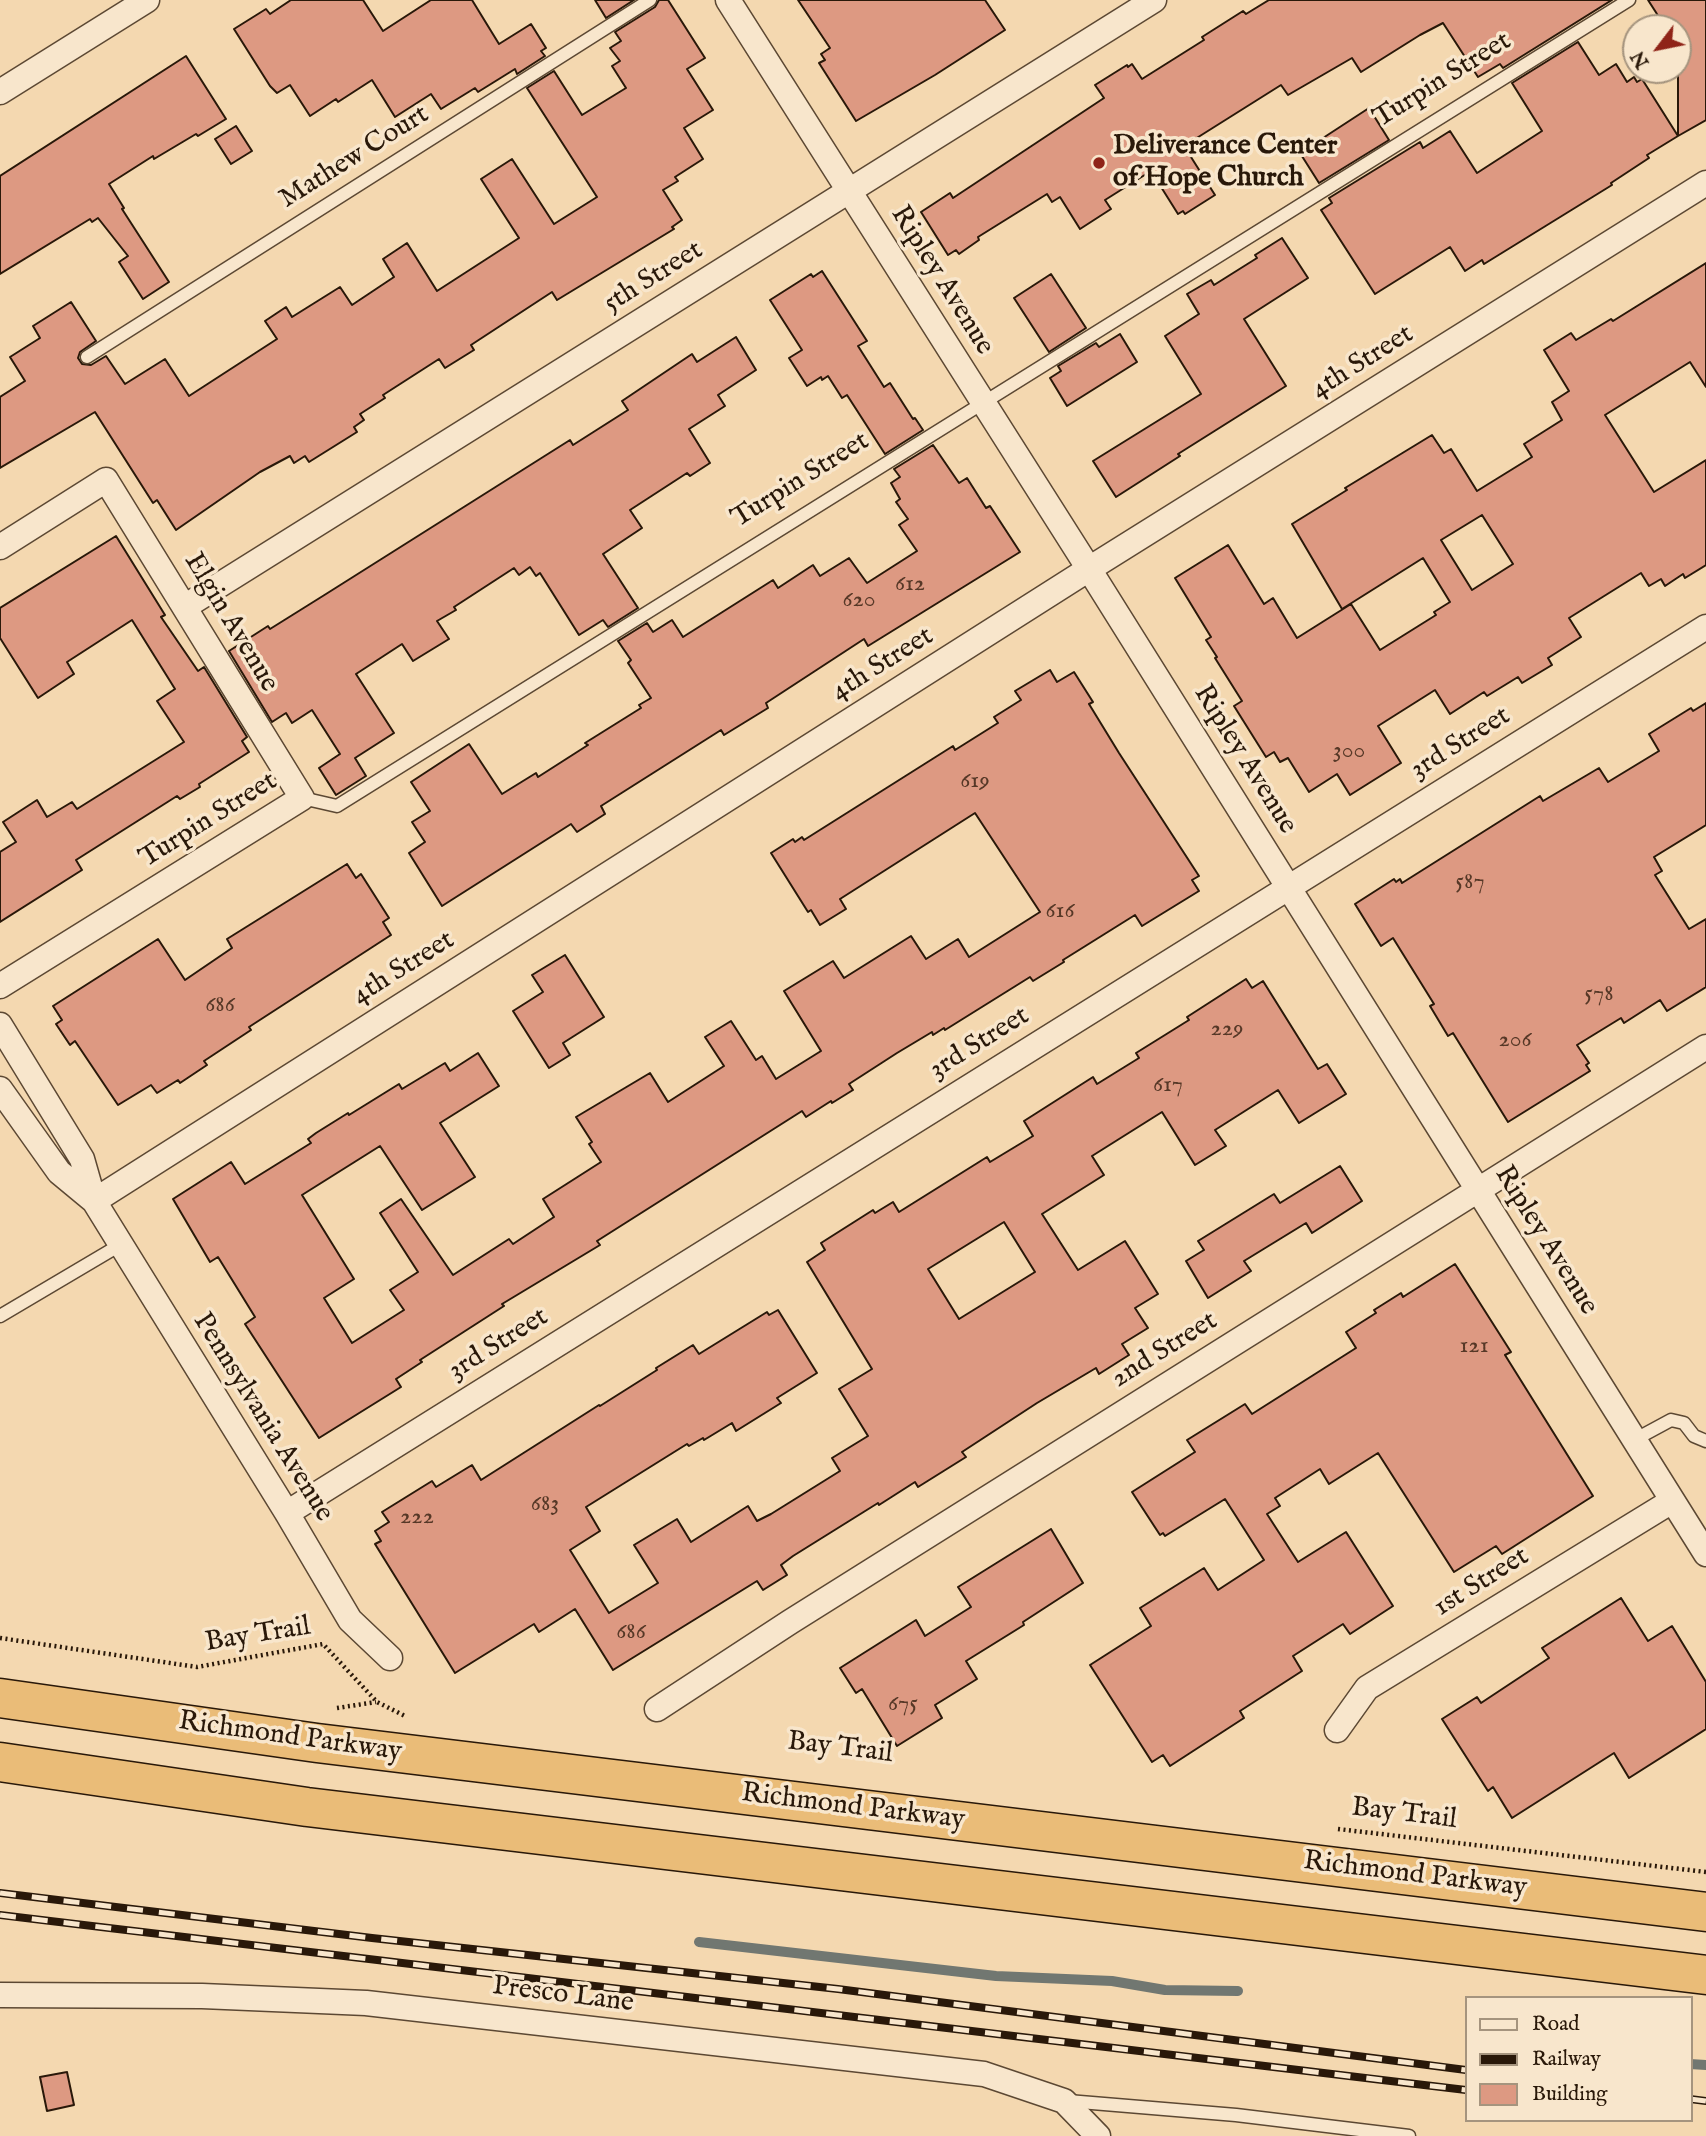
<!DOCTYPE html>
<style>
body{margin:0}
#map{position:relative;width:1706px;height:2136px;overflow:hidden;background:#f4d8b0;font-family:"IM FELL English",serif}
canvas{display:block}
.legend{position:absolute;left:1465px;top:1996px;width:228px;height:126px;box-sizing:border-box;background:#f8e6cc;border:2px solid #a5947e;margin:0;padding:9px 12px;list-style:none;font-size:21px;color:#291809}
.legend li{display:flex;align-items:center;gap:14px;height:35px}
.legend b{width:35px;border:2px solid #a5947e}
.north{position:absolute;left:1622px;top:14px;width:70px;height:70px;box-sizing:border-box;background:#f8e6cc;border:2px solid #a5947e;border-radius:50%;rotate:238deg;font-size:19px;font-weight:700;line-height:28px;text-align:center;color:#291809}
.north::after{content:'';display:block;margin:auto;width:24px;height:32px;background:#8f2418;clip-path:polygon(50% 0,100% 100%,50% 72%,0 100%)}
</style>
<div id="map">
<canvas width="1706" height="2136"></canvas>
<ul class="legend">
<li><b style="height:9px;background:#f8e6cc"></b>Road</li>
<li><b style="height:9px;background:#291809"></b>Railway</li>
<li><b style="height:19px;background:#dd9982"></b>Building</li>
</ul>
<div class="north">N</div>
</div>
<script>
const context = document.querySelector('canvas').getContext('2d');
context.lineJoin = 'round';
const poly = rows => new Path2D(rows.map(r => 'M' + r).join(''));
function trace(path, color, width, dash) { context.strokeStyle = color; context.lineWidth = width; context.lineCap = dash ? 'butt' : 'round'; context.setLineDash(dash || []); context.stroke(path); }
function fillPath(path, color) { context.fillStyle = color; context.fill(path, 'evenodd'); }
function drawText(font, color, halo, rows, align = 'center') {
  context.font = font + ' "IM FELL English",serif'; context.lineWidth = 7; context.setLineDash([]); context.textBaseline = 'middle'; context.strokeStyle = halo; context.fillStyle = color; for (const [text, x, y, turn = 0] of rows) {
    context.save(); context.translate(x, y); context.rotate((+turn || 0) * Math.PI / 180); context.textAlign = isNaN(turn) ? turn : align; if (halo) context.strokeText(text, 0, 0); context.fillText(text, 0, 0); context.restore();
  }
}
trace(poly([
 [699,1942,996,1976,1112,1981,1165,1990,1238,1991],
 [1690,2064,1706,2065]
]), '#717771', 10);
const building = poly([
 [291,0,363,0,383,31,431,0,472,0,499,44,531,24,546,48,541,51,545,56,517,74,515,69,478,92,475,88,441,109,431,94,395,117,372,80,338,102,336,99,310,116,290,85,277,93,270,86,234,29,266,9,270,14,291,0],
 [595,0,634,0,606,18,595,0],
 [659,0,668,0,705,58,687,69,713,110,684,128,703,159,675,177,678,181,663,190,682,220,672,227,674,229,557,300,552,292,471,345,474,350,445,368,439,359,383,395,385,398,360,414,364,420,354,427,357,432,309,462,305,456,294,463,290,456,260,472,176,530,157,500,153,503,95,412,0,468,0,397,25,381,10,357,40,338,33,326,71,302,96,341,80,352,78,358,82,364,91,365,106,356,125,384,165,359,189,396,277,339,265,321,286,307,292,317,340,287,352,305,394,277,383,259,407,243,437,291,519,238,481,179,512,159,554,224,597,197,527,88,554,71,582,115,626,88,612,66,620,61,610,48,621,41,615,32,655,7,659,0],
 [798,0,985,0,1005,30,935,75,856,121,819,63,825,60,821,54,830,48,798,0],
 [1269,0,1612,0,1503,68,1500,64,1478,77,1443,23,1420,35,1361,72,1352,58,1288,95,1281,85,1184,146,1215,195,1185,214,1183,211,1178,214,1151,171,1105,200,1111,209,1080,229,1060,197,1052,202,1047,194,978,237,979,240,959,254,956,250,948,255,921,212,950,193,953,198,1104,98,1095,85,1127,65,1128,67,1132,64,1142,79,1204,40,1202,37,1243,11,1246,14,1269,0],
 [1648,0,1706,0,1706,120,1678,136,1678,56,1682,54,1678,48,1678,28,1666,28,1648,0],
 [1578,42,1599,75,1616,64,1627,82,1634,77,1637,82,1642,79,1678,136,1647,155,1649,158,1611,183,1612,185,1484,264,1482,260,1465,271,1450,247,1375,294,1321,210,1332,203,1329,198,1420,142,1423,148,1450,131,1477,173,1542,131,1512,83,1578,42],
 [186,56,226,119,198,136,196,134,154,159,153,156,109,184,124,208,122,209,169,282,143,299,119,262,128,256,98,218,92,222,90,219,0,274,0,176,186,56],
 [1369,108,1389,140,1319,183,1300,153,1369,108],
 [236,126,252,151,231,164,215,139,236,126],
 [1282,238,1308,278,1244,319,1286,386,1178,454,1180,456,1116,497,1093,461,1201,394,1165,336,1199,314,1187,294,1211,280,1214,285,1257,258,1255,255,1282,238],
 [1706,263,1706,387,1690,362,1605,415,1654,492,1706,460,1706,565,1685,578,1683,574,1665,586,1661,579,1649,586,1641,573,1569,618,1581,637,1548,658,1552,665,1522,683,1518,677,1487,696,1484,692,1450,714,1435,690,1378,726,1401,763,1350,795,1337,774,1309,792,1288,758,1280,762,1274,752,1266,757,1234,706,1242,701,1215,658,1217,657,1206,640,1211,637,1175,578,1228,545,1264,604,1273,598,1297,638,1351,604,1380,650,1436,615,1434,612,1450,602,1423,558,1342,609,1292,524,1347,490,1345,488,1432,435,1444,453,1451,449,1477,491,1532,457,1524,444,1562,420,1552,402,1569,391,1544,350,1571,333,1576,340,1611,319,1613,321,1706,263],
 [1482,515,1513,564,1472,590,1441,540,1482,515],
 [822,271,867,341,858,346,884,387,890,383,913,419,915,418,923,430,885,454,847,395,842,398,828,376,822,380,821,377,807,386,789,358,802,350,770,300,811,274,813,277,822,271],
 [1051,274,1086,328,1049,352,1014,298,1051,274],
 [1120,334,1137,362,1067,406,1050,378,1061,371,1058,366,1096,343,1099,347,1120,334],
 [736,337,756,370,718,395,725,406,689,429,710,463,690,476,687,473,630,510,642,528,603,554,638,608,608,627,603,620,579,635,540,573,536,576,530,567,519,575,514,568,454,607,456,610,437,621,449,639,413,661,402,644,356,674,394,733,355,758,366,776,336,795,319,768,340,754,312,710,292,723,286,713,272,722,229,651,268,626,270,629,326,594,570,440,573,445,628,410,622,401,692,354,697,362,736,337],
 [933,445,959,483,967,478,986,508,990,506,1020,552,868,646,864,639,766,703,768,708,755,716,724,735,721,730,601,806,605,814,577,832,571,824,442,906,409,853,425,842,412,822,430,811,411,782,469,744,502,794,536,773,538,777,588,745,585,743,641,708,639,705,651,698,628,663,631,660,618,641,647,623,653,632,672,620,683,637,773,580,778,588,813,565,820,576,849,558,867,583,917,551,899,525,908,519,896,502,900,499,891,483,900,477,894,469,933,445],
 [116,536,165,615,161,617,198,671,204,667,247,737,242,741,249,752,199,784,200,787,180,799,177,796,76,860,82,870,0,922,0,852,16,842,3,822,37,800,47,817,72,802,77,809,184,742,157,701,175,689,132,620,67,662,74,674,38,698,0,638,0,608,116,536],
 [1050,670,1057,682,1074,672,1093,702,1089,704,1119,753,1199,876,1192,880,1199,891,1142,926,1135,915,1063,960,1064,962,1033,981,1030,977,945,1030,944,1028,933,1035,932,1032,897,1053,849,1084,853,1090,832,1103,831,1101,806,1117,802,1111,597,1241,600,1245,502,1304,504,1306,420,1360,422,1362,396,1379,401,1387,319,1438,245,1324,255,1317,218,1257,210,1262,173,1199,231,1162,245,1184,311,1143,308,1139,316,1133,348,1113,349,1115,399,1084,402,1089,445,1063,450,1071,478,1053,499,1086,440,1123,475,1177,422,1210,380,1146,302,1195,354,1279,324,1298,352,1343,404,1310,390,1290,418,1272,380,1213,401,1199,453,1275,509,1239,513,1244,554,1217,543,1199,601,1162,589,1144,592,1142,576,1117,650,1073,668,1102,724,1066,705,1037,731,1021,756,1060,762,1056,776,1079,821,1051,784,991,833,961,844,978,911,936,926,959,958,939,969,957,1040,912,975,813,840,899,846,909,820,925,811,910,808,912,771,853,793,839,795,842,802,837,804,840,953,746,955,750,998,723,994,717,1021,700,1015,691,1050,670],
 [1706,703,1706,825,1654,857,1662,871,1655,875,1689,929,1706,919,1706,987,1667,1011,1660,1000,1624,1023,1621,1018,1577,1045,1589,1063,1586,1065,1590,1071,1508,1122,1453,1033,1448,1036,1430,1006,1434,1004,1393,938,1381,946,1355,904,1394,879,1396,882,1400,879,1402,883,1540,796,1543,801,1599,768,1608,782,1659,751,1649,734,1691,708,1693,711,1706,703],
 [347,864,356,878,361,874,389,918,383,922,391,935,249,1027,251,1030,204,1061,207,1065,180,1083,178,1080,157,1093,151,1085,118,1105,75,1041,70,1045,56,1024,62,1020,53,1006,158,939,185,980,232,948,227,939,347,864],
 [565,955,604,1017,563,1043,570,1055,549,1068,513,1011,543,992,532,975,565,955],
 [1246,979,1252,988,1263,981,1318,1069,1327,1064,1346,1094,1299,1123,1278,1090,1215,1130,1226,1146,1195,1165,1162,1112,1092,1156,1104,1175,1042,1214,1078,1270,1125,1241,1158,1294,1135,1308,1148,1328,1122,1344,1129,1355,1099,1374,1096,1368,1037,1403,962,1452,966,1457,918,1487,915,1482,879,1505,878,1503,793,1556,781,1565,787,1575,763,1590,757,1581,613,1670,575,1609,539,1632,534,1624,455,1673,375,1544,381,1541,375,1531,389,1522,382,1512,432,1481,436,1487,472,1465,481,1480,599,1405,600,1406,657,1370,656,1368,693,1345,699,1354,767,1312,769,1315,778,1310,817,1373,777,1398,781,1403,736,1431,732,1423,704,1440,703,1438,689,1446,687,1444,586,1507,600,1531,570,1550,609,1613,658,1583,634,1545,677,1519,691,1542,748,1506,757,1521,771,1514,840,1471,832,1458,868,1436,839,1389,872,1369,807,1262,825,1250,821,1243,873,1210,875,1213,893,1202,899,1212,987,1157,990,1162,1033,1136,1024,1121,1093,1077,1097,1084,1139,1058,1136,1053,1189,1020,1187,1017,1246,979],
 [1004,1222,1035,1272,959,1319,928,1269,1004,1222],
 [1340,1166,1362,1201,1312,1233,1306,1223,1244,1261,1251,1271,1208,1298,1186,1261,1204,1250,1198,1241,1274,1194,1280,1203,1340,1166],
 [1455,1264,1511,1352,1505,1355,1593,1496,1502,1554,1496,1546,1454,1572,1378,1453,1329,1484,1320,1469,1275,1498,1280,1506,1267,1514,1298,1562,1346,1532,1393,1606,1350,1634,1343,1624,1293,1656,1302,1671,1240,1711,1244,1718,1170,1766,1163,1755,1152,1762,1090,1665,1151,1626,1140,1608,1204,1568,1218,1590,1264,1560,1225,1499,1165,1536,1163,1533,1160,1535,1132,1492,1195,1452,1187,1440,1245,1404,1252,1414,1356,1348,1346,1332,1376,1313,1374,1310,1401,1293,1403,1297,1455,1264],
 [1051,1529,1083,1583,1023,1622,1024,1625,966,1661,977,1679,935,1705,942,1718,897,1746,862,1689,856,1693,840,1668,916,1620,925,1636,971,1607,958,1587,1051,1529],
 [1621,1598,1648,1641,1672,1626,1706,1682,1706,1729,1629,1778,1614,1753,1512,1818,1493,1787,1488,1791,1442,1719,1477,1697,1481,1703,1549,1658,1542,1648,1621,1598],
 [67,2072,74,2105,47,2111,40,2077,67,2072]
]);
fillPath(building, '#dd9982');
trace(building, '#291809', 2);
const service = poly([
 [87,357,650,0],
 [302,798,337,806,1629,0],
 [0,1316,120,1245],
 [1634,1440,1671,1420,1684,1423,1694,1436,1706,1441],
 [1068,2101,1236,2115,1409,2136]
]);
const minor = poly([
 [728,0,1089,569,1706,1554],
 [0,92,147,0],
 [0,547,106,480,302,798,0,986],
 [186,606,1154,0],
 [0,1025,82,1159,94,1201,287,1513,350,1620,390,1658],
 [0,1089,59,1172,94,1201],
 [94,1201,1089,569,1706,183],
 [287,1513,1706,627],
 [657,1709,790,1622,1706,1047],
 [1337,1730,1367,1688,1672,1501],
 [0,1995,202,1996,366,2003,984,2074,1064,2101,1098,2136]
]);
const trunk = poly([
 [0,1698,317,1743,1706,1912],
 [0,1762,307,1807,1706,1975]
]);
trace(service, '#5c4833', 15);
trace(minor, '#5c4833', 27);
trace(trunk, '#291809', 41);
trace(poly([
 [0,1638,197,1667,323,1644,377,1702,405,1716],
 [337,1708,376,1702],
 [1338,1829,1706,1872]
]), '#291809', 4.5, [2, 3.5]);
trace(service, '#f8e6cc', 12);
trace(minor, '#f8e6cc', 24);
trace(trunk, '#eabc78', 38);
const rail = poly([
 [0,1893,372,1938,838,1989,1466,2070],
 [0,1915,1466,2090],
 [1690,2099,1706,2101]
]);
trace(rail, '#291809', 8);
trace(rail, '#f8e6cc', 5, [16]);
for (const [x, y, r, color] of [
 [1099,163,7,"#8f2418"]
]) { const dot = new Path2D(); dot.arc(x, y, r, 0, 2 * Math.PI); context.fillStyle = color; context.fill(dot); trace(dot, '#f8e6cc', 2.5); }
drawText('24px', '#563827', null, [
 ["612",910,585],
 ["620",859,601],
 ["300",1349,752],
 ["619",975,782],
 ["587",1470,883],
 ["616",1060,912],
 ["578",1599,995],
 ["686",220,1006],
 ["229",1227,1030],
 ["206",1515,1041],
 ["617",1168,1086],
 ["121",1474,1347],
 ["683",545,1505],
 ["222",417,1518],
 ["686",631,1633],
 ["675",903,1705]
]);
drawText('28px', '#291809', '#f8e6cc', [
 ["Turpin Street",1443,81,-32],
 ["Mathew Court",355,158,-32],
 ["5th Street",654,278,-32],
 ["Ripley Avenue",941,281,58],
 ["4th Street",1363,363,-32],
 ["Turpin Street",801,481,-32],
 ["Elgin Avenue",230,623,59],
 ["4th Street",883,665,-32],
 ["3rd Street",1461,744,-32],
 ["Ripley Avenue",1244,760,58],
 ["Turpin Street",209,821,-32],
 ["4th Street",404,969,-32],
 ["3rd Street",980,1044,-32],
 ["Ripley Avenue",1545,1241,58],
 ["3rd Street",499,1345,-32],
 ["2nd Street",1165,1351,-32],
 ["Pennsylvania Avenue",262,1418,58],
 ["1st Street",1482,1583,-32],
 ["Bay Trail",258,1636,-9],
 ["Richmond Parkway",290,1738,8],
 ["Bay Trail",840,1749,7],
 ["Richmond Parkway",853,1808,7],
 ["Bay Trail",1404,1815,7],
 ["Richmond Parkway",1415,1876,7],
 ["Presco Lane",563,1996,7]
]);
drawText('bold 28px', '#291809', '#f8e6cc', [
 ["Deliverance Center",1113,147],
 ["of Hope Church",1113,179]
], 'left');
</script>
